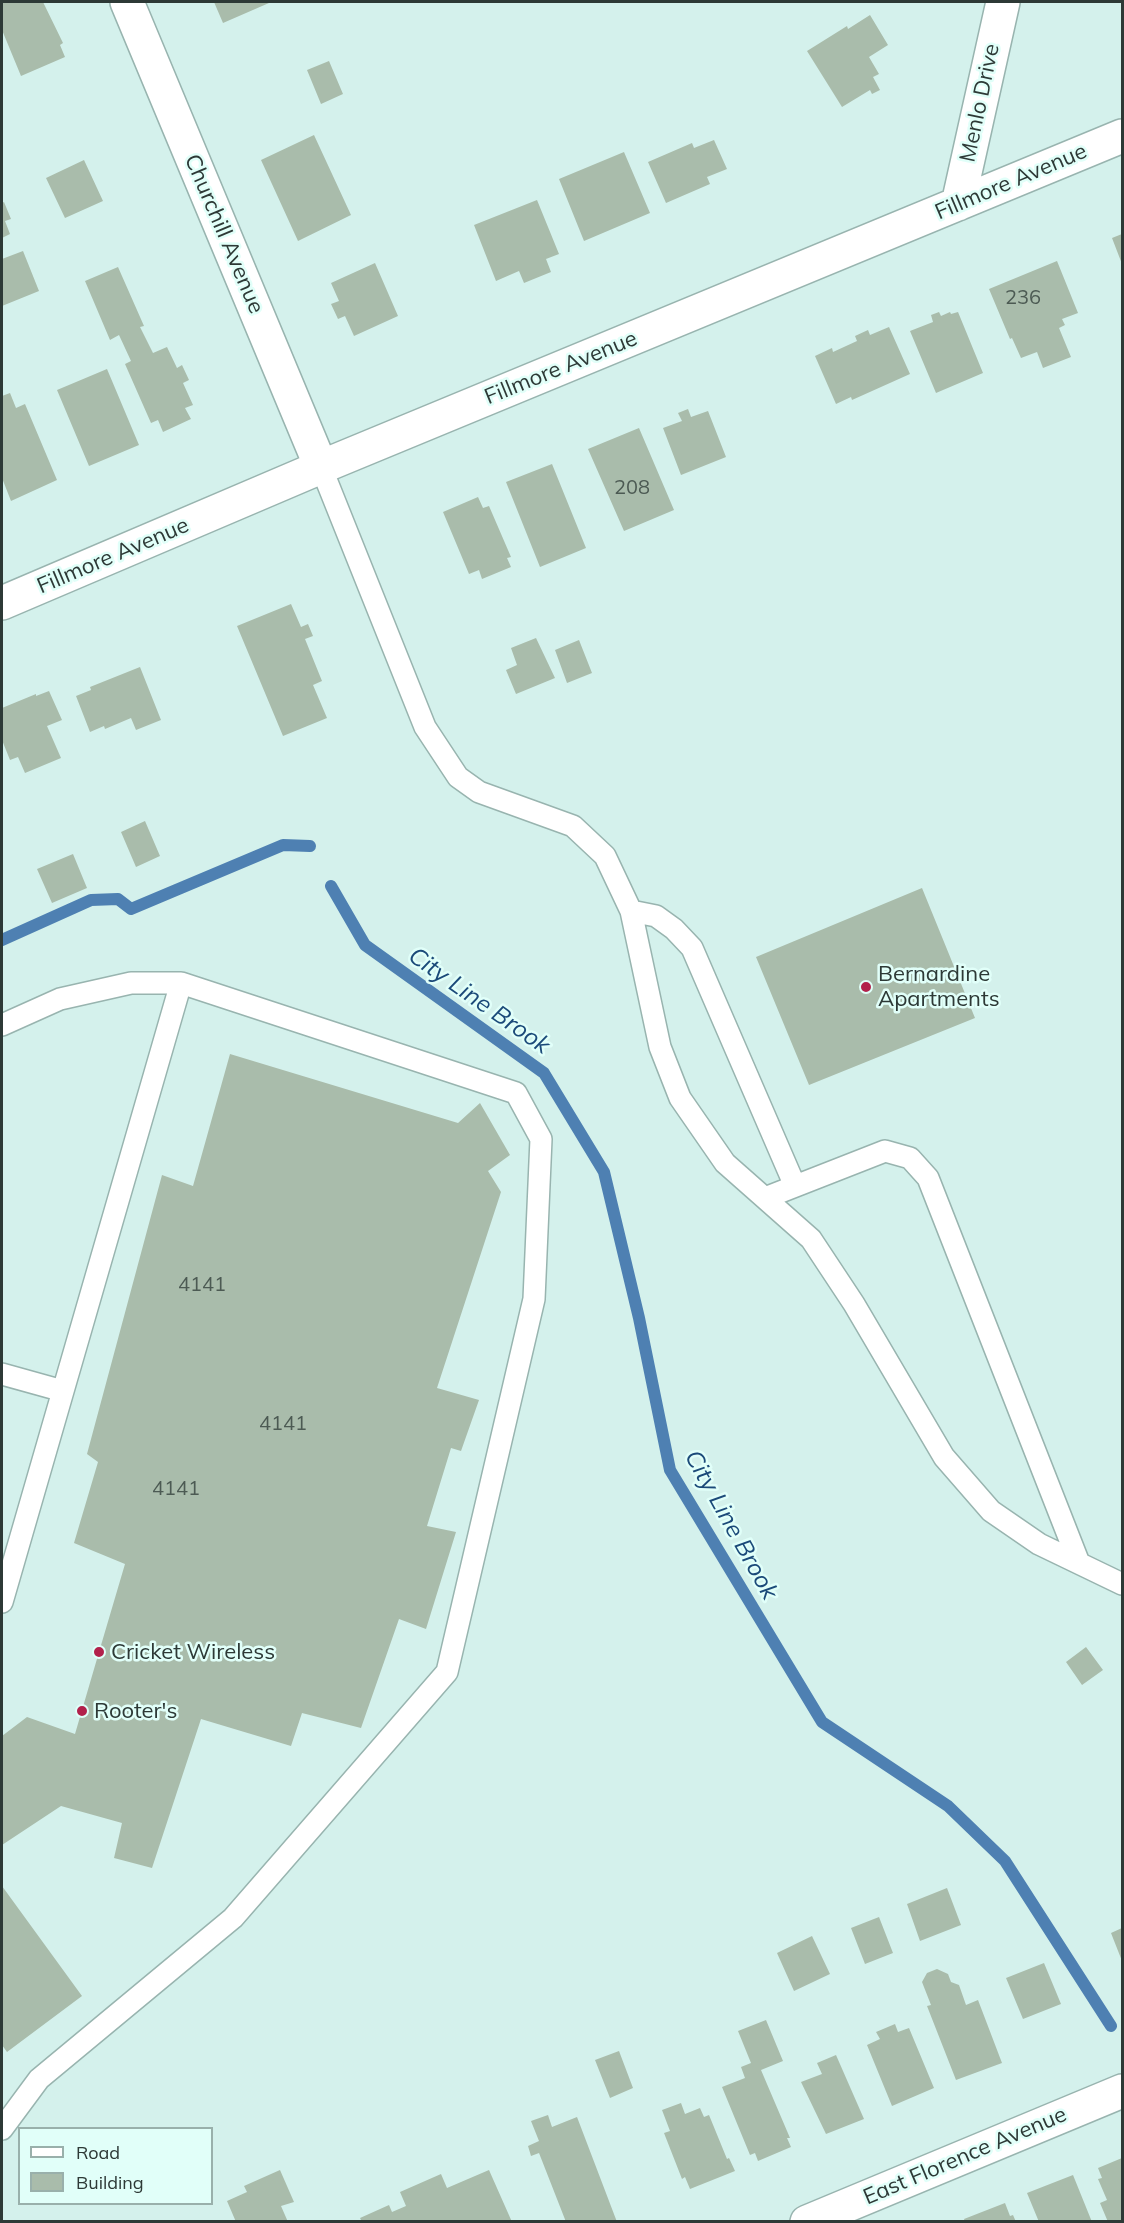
<!DOCTYPE html>
<style>
body{margin:0}
#map{position:relative;width:1124px;height:2223px;overflow:hidden;background:#d4f1ec;font-family:Mulish,sans-serif}
canvas{display:block}
.frame{position:absolute;inset:0;border:3px solid #2d3936;pointer-events:none}
.legend{position:absolute;left:18px;top:2127px;width:195px;height:78px;box-sizing:border-box;background:#e1fff9;border:2px solid #99b0ab;margin:0;padding:8px 10px;list-style:none;font-size:18px;color:#2d3936}
.legend li{display:flex;align-items:center;gap:12px;height:30px}
.legend b{width:30px;border:2px solid #99b0ab}
</style>
<div id="map">
<canvas width="1124" height="2223"></canvas>
<div class="frame"></div>
<ul class="legend">
<li><b style="height:8px;background:#fff"></b>Road</li>
<li><b style="height:16px;background:#a9bcab"></b>Building</li>
</ul>
</div>
<script>
const context = document.querySelector('canvas').getContext('2d');
context.lineJoin = 'round';
const poly = rows => new Path2D(rows.map(r => 'M' + r).join(''));
function trace(path, color, width, dash) { context.strokeStyle = color; context.lineWidth = width; context.lineCap = dash ? 'butt' : 'round'; context.setLineDash(dash || []); context.stroke(path); }
function fillPath(path, color) { context.fillStyle = color; context.fill(path, 'evenodd'); }
function drawText(font, color, halo, rows, align = 'center') {
  context.font = font + ' Mulish,sans-serif'; context.lineWidth = 5; context.setLineDash([]); context.textBaseline = 'middle'; context.strokeStyle = halo; context.fillStyle = color; for (const [text, x, y, turn = 0] of rows) {
    context.save(); context.translate(x, y); context.rotate((+turn || 0) * Math.PI / 180); context.textAlign = isNaN(turn) ? turn : align; if (halo) context.strokeText(text, 0, 0); context.fillText(text, 0, 0); context.restore();
  }
}
trace(poly([
 [331,886,365,945,544,1073,604,1172,639,1318,670,1470,822,1722,948,1806,1005,1861,1111,2026],
 [2,940,91,900,118,899,131,909,283,845,310,846]
]), '#4e80b2', 12);
fillPath(poly([
 [2,2,43,2,63,43,60,45,65,57,21,76,2,30],
 [214,2,268,2,269,3,223,23],
 [870,15,888,45,869,57,879,74,873,77,880,90,872,94,870,90,842,107,807,51,847,26,848,29],
 [329,61,343,94,321,104,307,70],
 [314,135,351,215,298,241,261,160],
 [714,140,727,169,707,177,710,184,666,203,648,162,692,143,694,148],
 [624,152,650,213,584,241,559,179],
 [84,160,103,201,65,218,46,178],
 [537,200,559,254,546,259,551,272,524,283,519,271,496,281,474,225],
 [4,202,11,219,5,221,10,234,2,238,2,203],
 [1122,234,1122,264,1112,238],
 [23,251,39,291,2,306,2,259],
 [1057,261,1078,313,1062,319,1065,325,1059,328,1071,357,1043,368,1037,352,1021,358,1012,338,1010,339,989,289],
 [375,263,398,316,354,336,345,316,338,319,331,304,339,301,331,283],
 [118,267,144,326,140,327,153,353,167,347,177,368,182,365,189,380,183,383,193,405,185,408,191,419,163,432,158,420,151,423,125,364,131,361,119,335,110,340,85,281],
 [939,312,941,316,950,312,951,314,958,312,983,373,936,393,910,331,933,322,931,315],
 [889,327,910,374,852,400,851,397,836,404,815,356,832,348,833,352,857,341,855,336,868,330,870,335],
 [107,369,139,445,89,466,57,390],
 [10,393,16,408,25,404,57,480,11,501,2,478,2,396],
 [688,409,691,417,708,411,726,457,681,475,663,428,682,421,678,413],
 [639,428,674,510,624,531,588,449],
 [552,464,586,548,540,567,506,482],
 [478,497,483,508,489,506,511,557,507,558,511,567,482,579,479,570,469,574,443,512],
 [291,604,301,627,308,624,313,636,305,639,322,681,313,685,327,718,283,736,237,626],
 [536,638,555,678,516,694,506,670,517,665,511,648],
 [579,640,592,673,567,683,555,650],
 [140,667,161,720,136,730,131,718,105,729,104,726,90,732,76,696,91,690,90,687],
 [49,691,62,720,47,726,61,758,25,773,18,757,10,760,2,740,2,708,36,694,36,696],
 [145,821,160,856,136,867,121,832],
 [73,854,87,888,52,903,37,869],
 [922,888,975,1018,809,1085,756,957],
 [230,1054,458,1123,480,1103,510,1155,488,1171,501,1192,437,1388,479,1400,461,1451,451,1448,427,1526,456,1532,426,1629,399,1619,361,1728,302,1713,291,1746,201,1719,152,1868,114,1858,122,1823,61,1806,2,1845,2,1736,27,1717,75,1734,99,1652,125,1564,74,1543,98,1462,87,1454,162,1175,193,1186],
 [1086,1647,1103,1670,1082,1685,1066,1662],
 [2,1886,82,1996,7,2052,2,2045],
 [947,1888,961,1925,920,1941,907,1904],
 [879,1917,893,1953,865,1964,851,1928],
 [1122,1928,1122,1961,1111,1933],
 [812,1936,830,1974,794,1991,777,1953],
 [1044,1963,1061,2004,1023,2019,1006,1978],
 [937,1969,948,1974,951,1982,959,1985,966,2005,978,2000,1002,2063,956,2080,927,2006,931,2005,922,1982,927,1973],
 [766,2020,783,2061,761,2070,790,2138,787,2138,791,2147,758,2161,755,2153,750,2155,722,2087,745,2078,741,2067,751,2063,738,2031],
 [895,2024,898,2032,909,2028,934,2088,892,2106,867,2045,880,2039,876,2032],
 [619,2051,633,2088,610,2098,595,2060],
 [836,2055,864,2119,826,2134,801,2082,822,2074,817,2063],
 [681,2103,685,2114,700,2108,704,2117,709,2115,727,2159,729,2158,735,2171,690,2189,685,2177,682,2179,664,2133,670,2131,662,2110],
 [548,2115,552,2127,577,2117,617,2222,566,2222,539,2153,531,2156,528,2146,539,2141,531,2121],
 [1122,2158,1122,2222,1108,2222,1100,2203,1107,2200,1098,2179,1102,2178,1098,2168],
 [280,2170,294,2202,281,2206,288,2222,236,2222,227,2201,247,2192,244,2186],
 [489,2170,512,2222,362,2222,360,2218,389,2205,392,2212,406,2206,400,2192,441,2174,447,2188],
 [1073,2175,1092,2222,1039,2222,1027,2193],
 [1005,2203,1010,2216,1013,2215,1016,2222,965,2222,964,2219]
]), '#a9bcab');
const lane = poly([
 [321,467,425,727,458,777,479,792,573,826,605,856,631,911,660,1047,680,1098,725,1163,811,1239,854,1304,944,1457,991,1511,1039,1544,1122,1584],
 [631,911,656,916,674,929,692,948,795,1186],
 [2,1025,60,999,131,983,181,983,516,1093,541,1139,534,1299,447,1672,233,1918,39,2079,2,2129],
 [765,1198,885,1151,910,1158,928,1178,1079,1563],
 [2,1374,63,1391],
 [2,1602,181,983]
]);
const street = poly([
 [127,2,321,467],
 [958,204,1003,2],
 [2,603,321,467,1122,136],
 [807,2222,1122,2091]
]);
trace(lane, '#98b4af', 24);
trace(street, '#98b4af', 36);
trace(lane, '#fff', 21);
trace(street, '#fff', 33);
for (const [x, y, r, color] of [
 [866,987,6,"#b2214b"],
 [99,1652,6,"#b2214b"],
 [82,1711,6,"#b2214b"]
]) { const dot = new Path2D(); dot.arc(x, y, r, 0, 2 * Math.PI); context.fillStyle = color; context.fill(dot); trace(dot, '#e1fff9', 2); }
drawText('20px', '#4c5a53', null, [
 ["236",1023,298],
 ["208",632,488],
 ["4141",202,1285],
 ["4141",283,1424],
 ["4141",176,1489]
]);
drawText('22px', '#2d3936', '#e1fff9', [
 ["Menlo Drive",980,103,-78],
 ["Fillmore Avenue",1011,182,-23],
 ["Churchill Avenue",224,234,67],
 ["Fillmore Avenue",561,368,-22],
 ["Fillmore Avenue",113,556,-23],
 ["East Florence Avenue",965,2156,-23]
]);
drawText('22px', '#2d3936', '#e1fff9', [
 ["Bernardine",878,974],
 ["Apartments",878,999],
 ["Cricket Wireless",111,1652],
 ["Rooter's",94,1711]
], 'left');
drawText('italic 24px', '#1b4a79', '#e1fff9', [
 ["City Line Brook",479,1001,35],
 ["City Line Brook",731,1525,61]
]);
</script>
